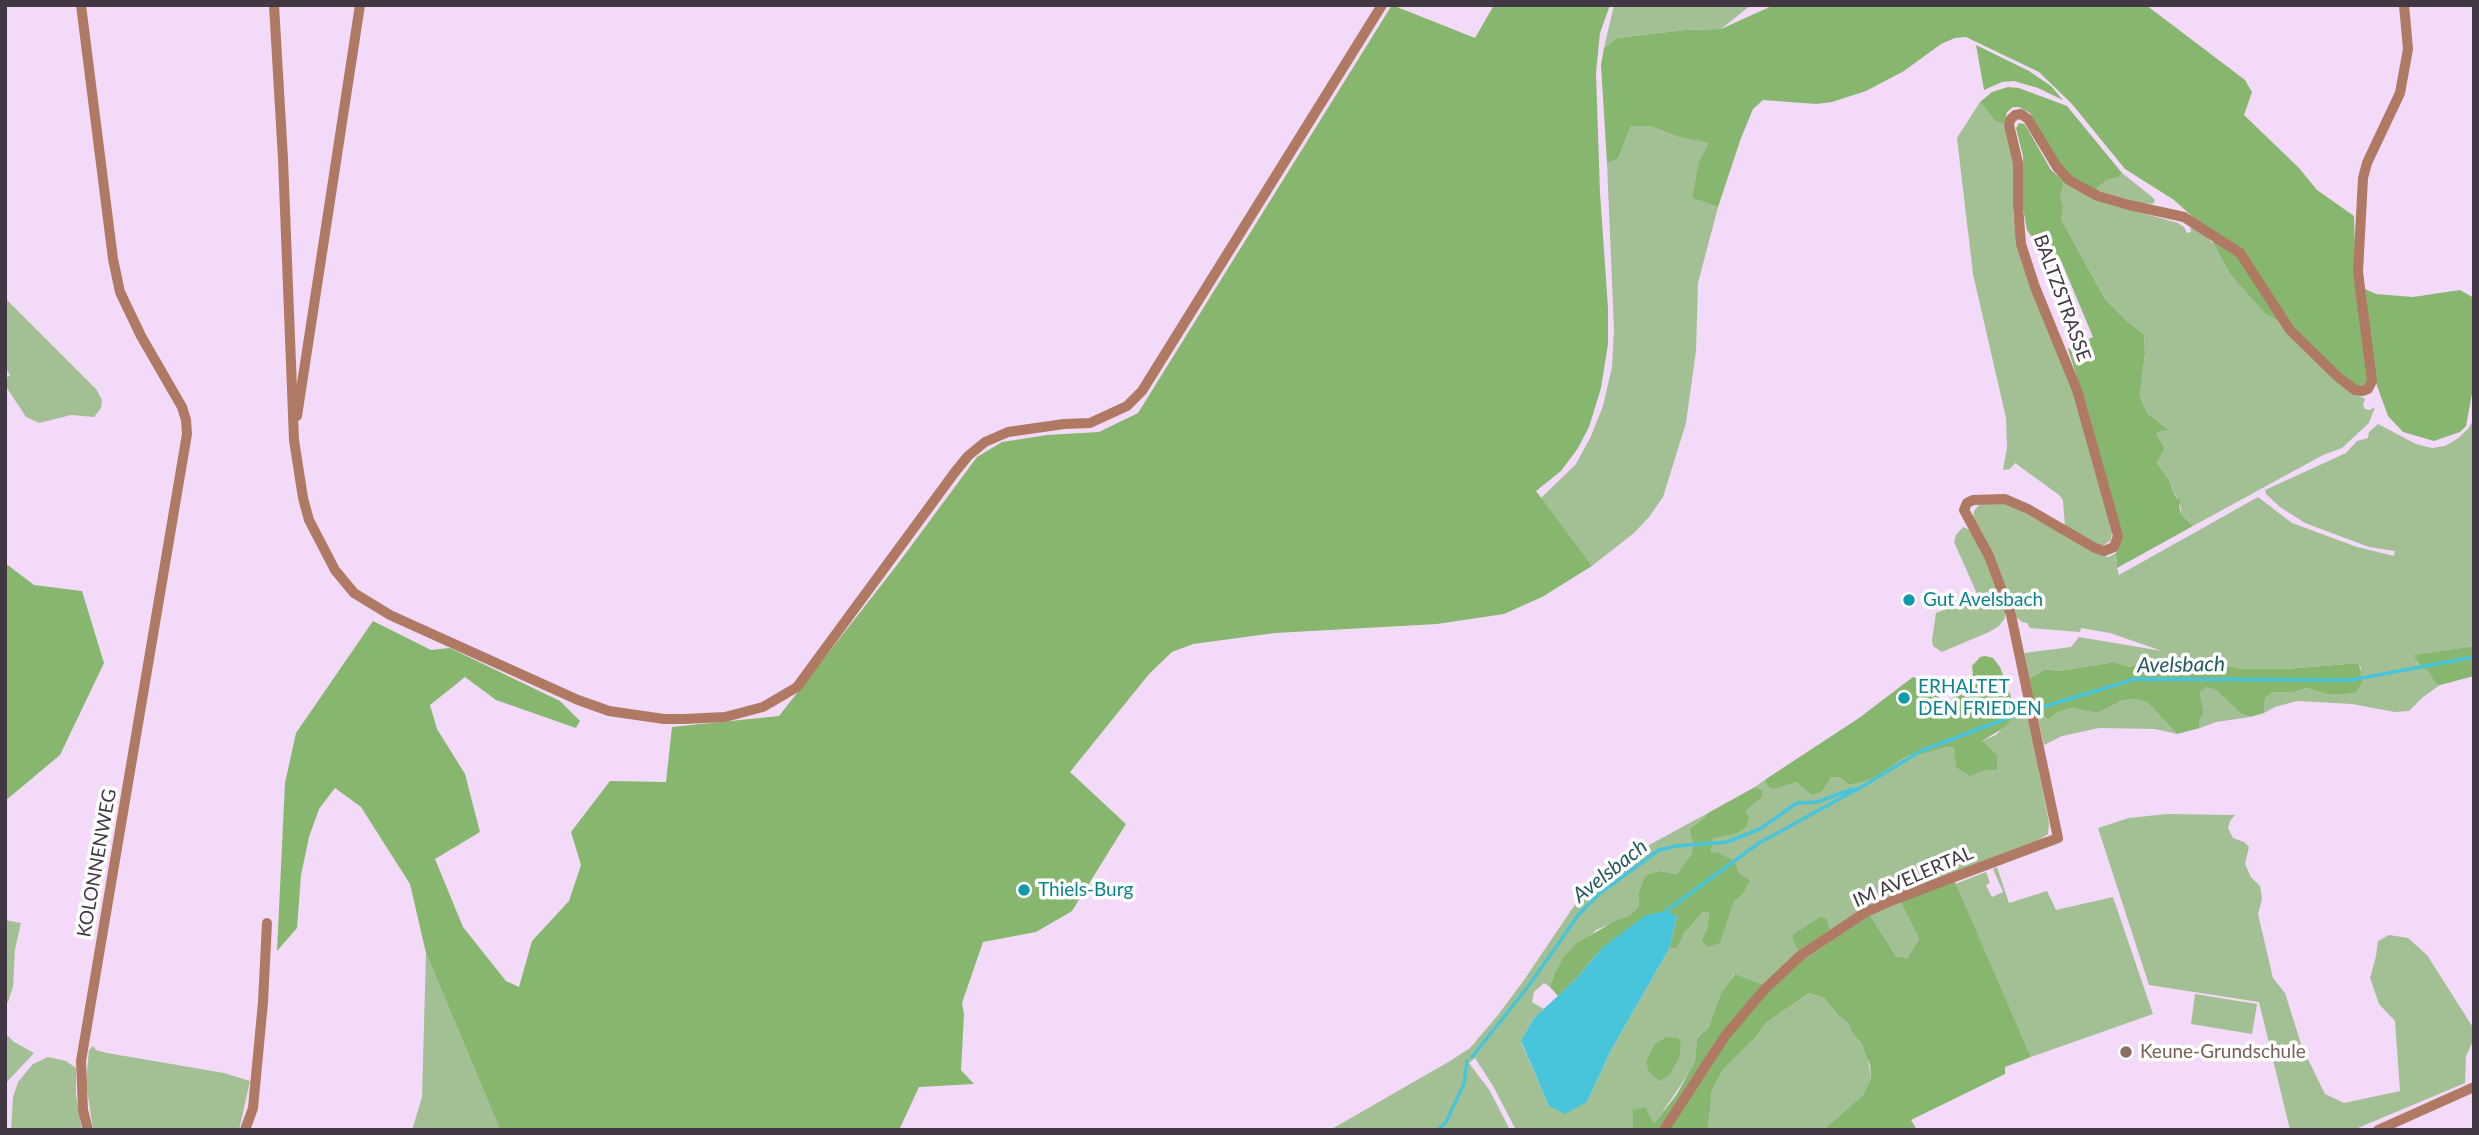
<!DOCTYPE html>
<style>
body{margin:0}
#map{position:relative;width:2479px;height:1135px;overflow:hidden;background:#f3daf8;font-family:Lato,sans-serif}
canvas{display:block}
.frame{position:absolute;inset:0;border:7px solid #423844;pointer-events:none}
</style>
<div id="map">
<canvas width="2479" height="1135"></canvas>
<div class="frame"></div>
</div>
<script>
const context = document.querySelector('canvas').getContext('2d');
context.lineJoin = 'round';
function fillPath(path, color) { context.fillStyle = color; context.fill(path, 'evenodd'); }
const poly = rows => new Path2D(rows.map(r => 'M' + r).join(''));
function trace(path, color, width, dash) { context.strokeStyle = color; context.lineWidth = width; context.lineCap = dash ? 'butt' : 'round'; context.setLineDash(dash || []); context.stroke(path); }
function drawText(font, color, halo, rows, align = 'center') {
  context.font = font + ' Lato,sans-serif'; context.lineWidth = 7; context.setLineDash([]); context.textBaseline = 'middle'; context.strokeStyle = halo; context.fillStyle = color; for (const [text, x, y, turn = 0] of rows) {
    context.save(); context.translate(x, y); context.rotate((+turn || 0) * Math.PI / 180); context.textAlign = isNaN(turn) ? turn : align; if (halo) context.strokeText(text, 0, 0); context.fillText(text, 0, 0); context.restore();
  }
}
fillPath(poly([
 [1614,5,1751,5,1721,29,1685,30,1617,38,1604,48],
 [1980,102,1995,121,2004,124,2014,164,2013,213,2016,235,2072,387,2112,532,2111,540,2104,545,2098,545,2065,527,2063,500,2059,495,2015,463,2010,469,2003,470,2007,447,2006,418,1973,274,1957,138],
 [1631,126,1650,126,1678,137,1710,143,1692,198,1718,207,1698,283,1696,351,1686,423,1663,497,1649,517,1634,533,1592,566,1540,499,1576,464,1591,436,1603,406,1612,367,1614,330,1607,163,1618,159],
 [2122,173,2151,196,2155,200,2153,204,2139,203,2095,190,2107,180,2119,177],
 [2064,181,2110,204,2178,223,2184,227,2187,233,2191,232,2190,227,2202,233,2213,243,2230,274,2351,391,2365,399,2363,405,2365,409,2370,410,2375,407,2369,423,2342,448,2323,455,2193,526,2181,514,2181,508,2169,480,2157,463,2165,448,2156,434,2160,431,2168,429,2147,413,2140,396,2145,354,2144,334,2128,322,2105,299,2061,219,2060,198],
 [5,298,96,389,102,400,101,408,94,417,71,415,39,423,26,417,5,385,5,379,10,375,5,367],
 [2474,419,2474,646,2415,655,2417,663,2423,669,2428,669,2435,683,2440,685,2423,697,2409,711,2395,712,2352,704,2297,701,2275,707,2264,713,2265,698,2272,692,2294,692,2307,688,2326,694,2343,694,2361,669,2359,663,2286,669,2242,669,2200,660,2162,673,2152,660,2129,667,2115,662,2059,671,2045,669,2029,679,2024,653,2071,647,2079,637,2162,651,2110,633,2081,628,2080,632,2030,628,2027,623,2022,622,2015,616,1973,519,1974,511,1979,505,1986,503,2006,503,2101,555,2109,557,2116,553,2117,568,2119,575,2258,497,2292,523,2357,547,2394,556,2395,551,2369,547,2305,523,2280,507,2266,494,2265,490,2346,453,2357,441,2368,438,2369,432,2378,424,2416,444,2432,448,2445,446,2457,439,2468,429],
 [1963,527,1968,529,1976,538,1984,553,2005,611,2005,618,1999,626,1989,632,1942,652,1933,646,1932,640,1936,613,1978,596,1954,542,1956,535],
 [2207,687,2216,690,2240,713,2250,717,2216,722,2200,728,2199,722,2204,712,2200,693],
 [2135,699,2147,702,2177,734,2155,729,2099,728,2062,736,2044,745,2035,705,2048,720,2059,712,2074,708,2098,713,2121,701],
 [2025,701,2049,823,2048,834,2036,842,1886,897,1830,930,1827,919,1821,916,1793,934,1792,939,1798,951,1764,985,1734,974,1709,1027,1697,1038,1695,1061,1688,1074,1654,1125,1634,1127,1633,1130,1516,1130,1493,1086,1475,1058,1469,1063,1490,1091,1510,1130,1330,1130,1450,1061,1470,1048,1498,1015,1524,980,1576,903,1649,845,1708,813,1704,818,1689,829,1693,844,1691,855,1682,870,1677,874,1660,871,1650,873,1644,878,1639,891,1639,906,1629,916,1596,930,1554,975,1550,987,1544,983,1534,992,1532,1002,1544,1009,1534,1018,1521,1042,1549,1106,1587,1102,1611,1050,1669,949,1677,948,1685,932,1703,912,1709,912,1707,930,1720,942,1734,900,1742,895,1739,874,1711,852,1713,837,1736,834,1744,811,1762,790,1755,787,1766,779,1766,783,1775,789,1795,782,1804,786,1828,781,1831,777,1839,777,1849,785,1874,778,1907,756,1923,754,1947,747,1954,748,1982,771,1996,770,1982,741,1996,735,2013,716,2014,705],
 [2167,814,2235,815,2230,821,2228,828,2233,838,2244,842,2249,847,2245,864,2251,877,2260,886,2262,899,2258,914,2273,978,2285,993,2302,1047,2325,1094,2344,1103,2400,1091,2395,1021,2379,1004,2370,978,2376,956,2378,941,2389,935,2408,938,2427,955,2474,1029,2474,1039,2466,1056,2465,1083,2353,1130,2290,1130,2259,1002,2149,985,2098,828,2129,818],
 [1997,867,2009,903,2047,891,2056,910,2113,897,2153,1014,2031,1057,1955,884,1986,872,1990,883,1986,885,1992,897,2003,892,1993,869],
 [1900,901,1919,939,1907,958,1896,956,1870,915],
 [5,920,21,923,15,949,13,987,8,1002,5,1003],
 [426,953,500,1130,412,1130,422,1097],
 [1809,993,1824,998,1838,1015,1848,1023,1852,1033,1862,1044,1867,1054,1871,1078,1863,1095,1823,1130,1708,1130,1712,1090,1723,1070,1756,1037,1766,1023],
 [2195,994,2257,1004,2252,1034,2191,1024],
 [5,1033,14,1042,34,1053,5,1084],
 [93,1046,96,1050,107,1053,224,1073,250,1081,239,1130,93,1130,86,1082,89,1050],
 [48,1057,66,1061,76,1068,76,1095,82,1130,11,1130,13,1097,18,1082,33,1064]
]), '#a3c095');
fillPath(poly([
 [1392,5,1475,38,1494,5,1610,5,1600,33,1596,73,1600,193,1608,308,1608,344,1601,388,1589,427,1578,448,1561,471,1536,491,1592,566,1542,597,1504,614,1437,624,1275,633,1193,644,1172,652,1149,674,1070,772,1126,824,1072,911,1036,932,983,942,962,1003,964,1014,961,1070,974,1084,919,1087,899,1130,500,1130,426,953,410,884,361,807,335,788,319,809,309,837,301,875,297,928,277,951,285,783,296,733,373,621,431,650,450,648,560,701,580,721,576,728,496,700,465,677,430,705,437,729,465,774,480,832,435,859,463,927,506,981,519,987,532,941,569,901,581,865,571,832,610,781,666,782,672,727,779,716,897,565,977,457,1002,442,1047,435,1099,432,1138,413],
 [1774,5,2146,5,2245,80,2252,92,2244,115,2299,168,2317,190,2354,216,2356,279,2367,381,2364,386,2357,387,2279,321,2266,314,2230,274,2213,243,2215,237,2174,200,2125,169,2072,104,2039,72,1966,37,1955,38,1941,44,1904,71,1866,91,1832,102,1816,104,1763,100,1753,109,1741,138,1718,207,1692,198,1699,162,1709,143,1678,137,1650,126,1631,126,1618,159,1607,163,1601,65,1604,48,1617,38,1685,30,1721,29],
 [1976,45,2029,71,2051,86,2063,100,2038,88,2014,81,2002,82,1984,90],
 [2008,87,2019,88,2067,106,2122,173,2119,177,2107,180,2095,190,2077,180,2062,169,2030,113,2019,107,2013,107,2007,112,2004,124,1995,121,1980,102,1992,92],
 [2019,123,2024,124,2027,128,2051,170,2064,181,2060,198,2063,207,2061,219,2105,299,2128,322,2144,334,2145,354,2140,396,2147,413,2169,430,2160,431,2156,434,2165,448,2157,463,2169,480,2175,495,2177,499,2181,499,2179,504,2181,514,2193,526,2117,568,2116,553,2121,539,2087,408,2068,349,2093,337,2060,258,2032,237,2027,230,2023,208,2023,156,2016,128],
 [2365,289,2376,294,2413,297,2460,290,2474,298,2474,383,2466,426,2460,432,2434,441,2403,432,2388,416,2376,383],
 [5,563,34,585,82,591,104,663,60,755,5,801],
 [2474,646,2474,676,2440,685,2435,683,2428,670,2423,669,2417,662,2414,655],
 [1985,656,1993,658,2000,667,2014,705,2013,716,2005,727,1982,741,1997,755,1997,770,1982,771,1970,776,1956,767,1954,748,1947,747,1923,754,1907,756,1874,778,1861,782,1849,785,1839,777,1831,777,1822,791,1812,795,1796,782,1775,789,1770,788,1766,783,1766,779,1859,718,1913,677,1925,682,1931,692,1944,700,1950,701,1956,693,1967,697,1968,694,1963,684,1973,674,1972,666,1980,657],
 [2152,660,2161,666,2163,673,2171,671,2176,666,2200,660,2242,669,2286,669,2359,663,2362,682,2356,692,2343,694,2326,694,2307,688,2294,692,2272,692,2265,698,2264,713,2250,717,2240,713,2216,690,2207,687,2200,693,2204,712,2199,722,2200,728,2177,734,2147,702,2135,699,2121,701,2098,713,2073,708,2059,712,2048,720,2035,705,2029,679,2045,669,2059,671,2115,662,2129,667],
 [1755,787,1762,790,1762,797,1745,811,1749,816,1747,826,1736,834,1713,838,1711,852,1719,853,1734,861,1739,874,1750,880,1742,895,1734,901,1720,943,1708,947,1702,940,1707,930,1709,912,1703,912,1685,932,1677,948,1669,949,1677,916,1603,947,1574,981,1558,996,1550,987,1554,975,1563,958,1577,943,1615,921,1629,916,1639,906,1639,891,1644,878,1650,873,1660,871,1677,874,1691,855,1693,844,1689,829,1704,818,1708,813],
 [1954,880,2031,1057,2005,1067,2005,1074,1911,1120,1917,1130,1823,1130,1863,1095,1871,1078,1870,1065,1862,1044,1852,1033,1848,1023,1838,1015,1824,998,1809,993,1766,1023,1756,1037,1723,1070,1712,1090,1708,1130,1633,1130,1633,1110,1645,1107,1654,1124,1677,1094,1695,1061,1697,1038,1709,1027,1721,994,1735,974,1764,985,1767,991,1801,961,1870,915,1896,956,1907,958,1919,939,1900,901],
 [1821,916,1827,919,1830,930,1798,951,1792,939,1793,934],
 [1667,1037,1678,1038,1681,1044,1679,1058,1669,1075,1660,1081,1649,1072,1646,1061,1655,1044]
]), '#87b76f');
fillPath(poly([
 [1666,911,1677,916,1669,949,1611,1050,1587,1102,1565,1114,1549,1106,1521,1041,1534,1018,1574,981,1603,947,1646,915]
]), '#48c5da');
trace(poly([
 [1666,911,1759,843,1865,785,1921,751,2013,716,2135,679,2351,680,2474,657],
 [1472,1057,1530,984,1579,914,1599,894,1659,850,1677,846,1727,842,1760,829,1797,803,1817,802,1853,789],
 [1438,1130,1446,1122,1464,1084,1467,1061]
]), '#48c5da', 3.5);
trace(poly([
 [81,5,113,259,120,292,141,336,182,407,186,420,187,434,81,1061,83,1110,88,1130],
 [274,5,283,159,294,440,303,498,309,520,335,570,354,593,390,615,578,700,609,711,664,719,685,719,725,717,763,707,797,687,955,472,968,456,985,442,1008,432,1064,424,1090,423,1127,406,1142,391,1382,5],
 [297,416,360,5],
 [245,1130,253,1108,263,1002,267,923],
 [1664,1130,1725,1036,1764,990,1801,955,1866,912,1893,900,2058,838,2011,615,1989,556,1964,510,1967,503,1973,500,2005,499,2028,509,2095,548,2104,551,2114,547,2118,536,2077,390,2035,287,2021,244,2018,206,2018,163,2009,125,2010,120,2015,115,2021,114,2028,119,2057,167,2069,180,2083,188,2098,196,2129,205,2184,217,2240,253,2290,330,2337,376,2355,390,2362,391,2368,389,2372,381,2358,272,2363,178,2367,163,2400,93,2408,49,2404,5],
 [2378,1130,2474,1087]
]), '#b07963', 10);
for (const [x, y, r, color] of [
 [1909,600,7,"#0f9aa8"],
 [1904,698,7,"#0f9aa8"],
 [1024,890,7,"#0f9aa8"],
 [2126,1052,7,"#8d6e63"]
]) { const dot = new Path2D(); dot.arc(x, y, r, 0, 2 * Math.PI); context.fillStyle = color; context.fill(dot); trace(dot, '#fff', 2.5); }
drawText('19px', '#423844', '#fff', [
 ["BALTZSTRASSE",2062,298,70],
 ["KOLONNENWEG",97,863,-80],
 ["IM AVELERTAL",1913,877,-23]
]);
drawText('19px', '#0d838f', '#fff', [
 ["Gut Avelsbach",1923,600],
 ["ERHALTET",1918,687],
 ["DEN FRIEDEN",1918,709],
 ["Thiels-Burg",1038,890]
], 'left');
drawText('19px', '#785e54', '#fff', [
 ["Keune-Grundschule",2140,1052]
], 'left');
drawText('italic 21px', '#255962', '#fff', [
 ["Avelsbach",2181,665,-1],
 ["Avelsbach",1610,871,-38]
]);
</script>
